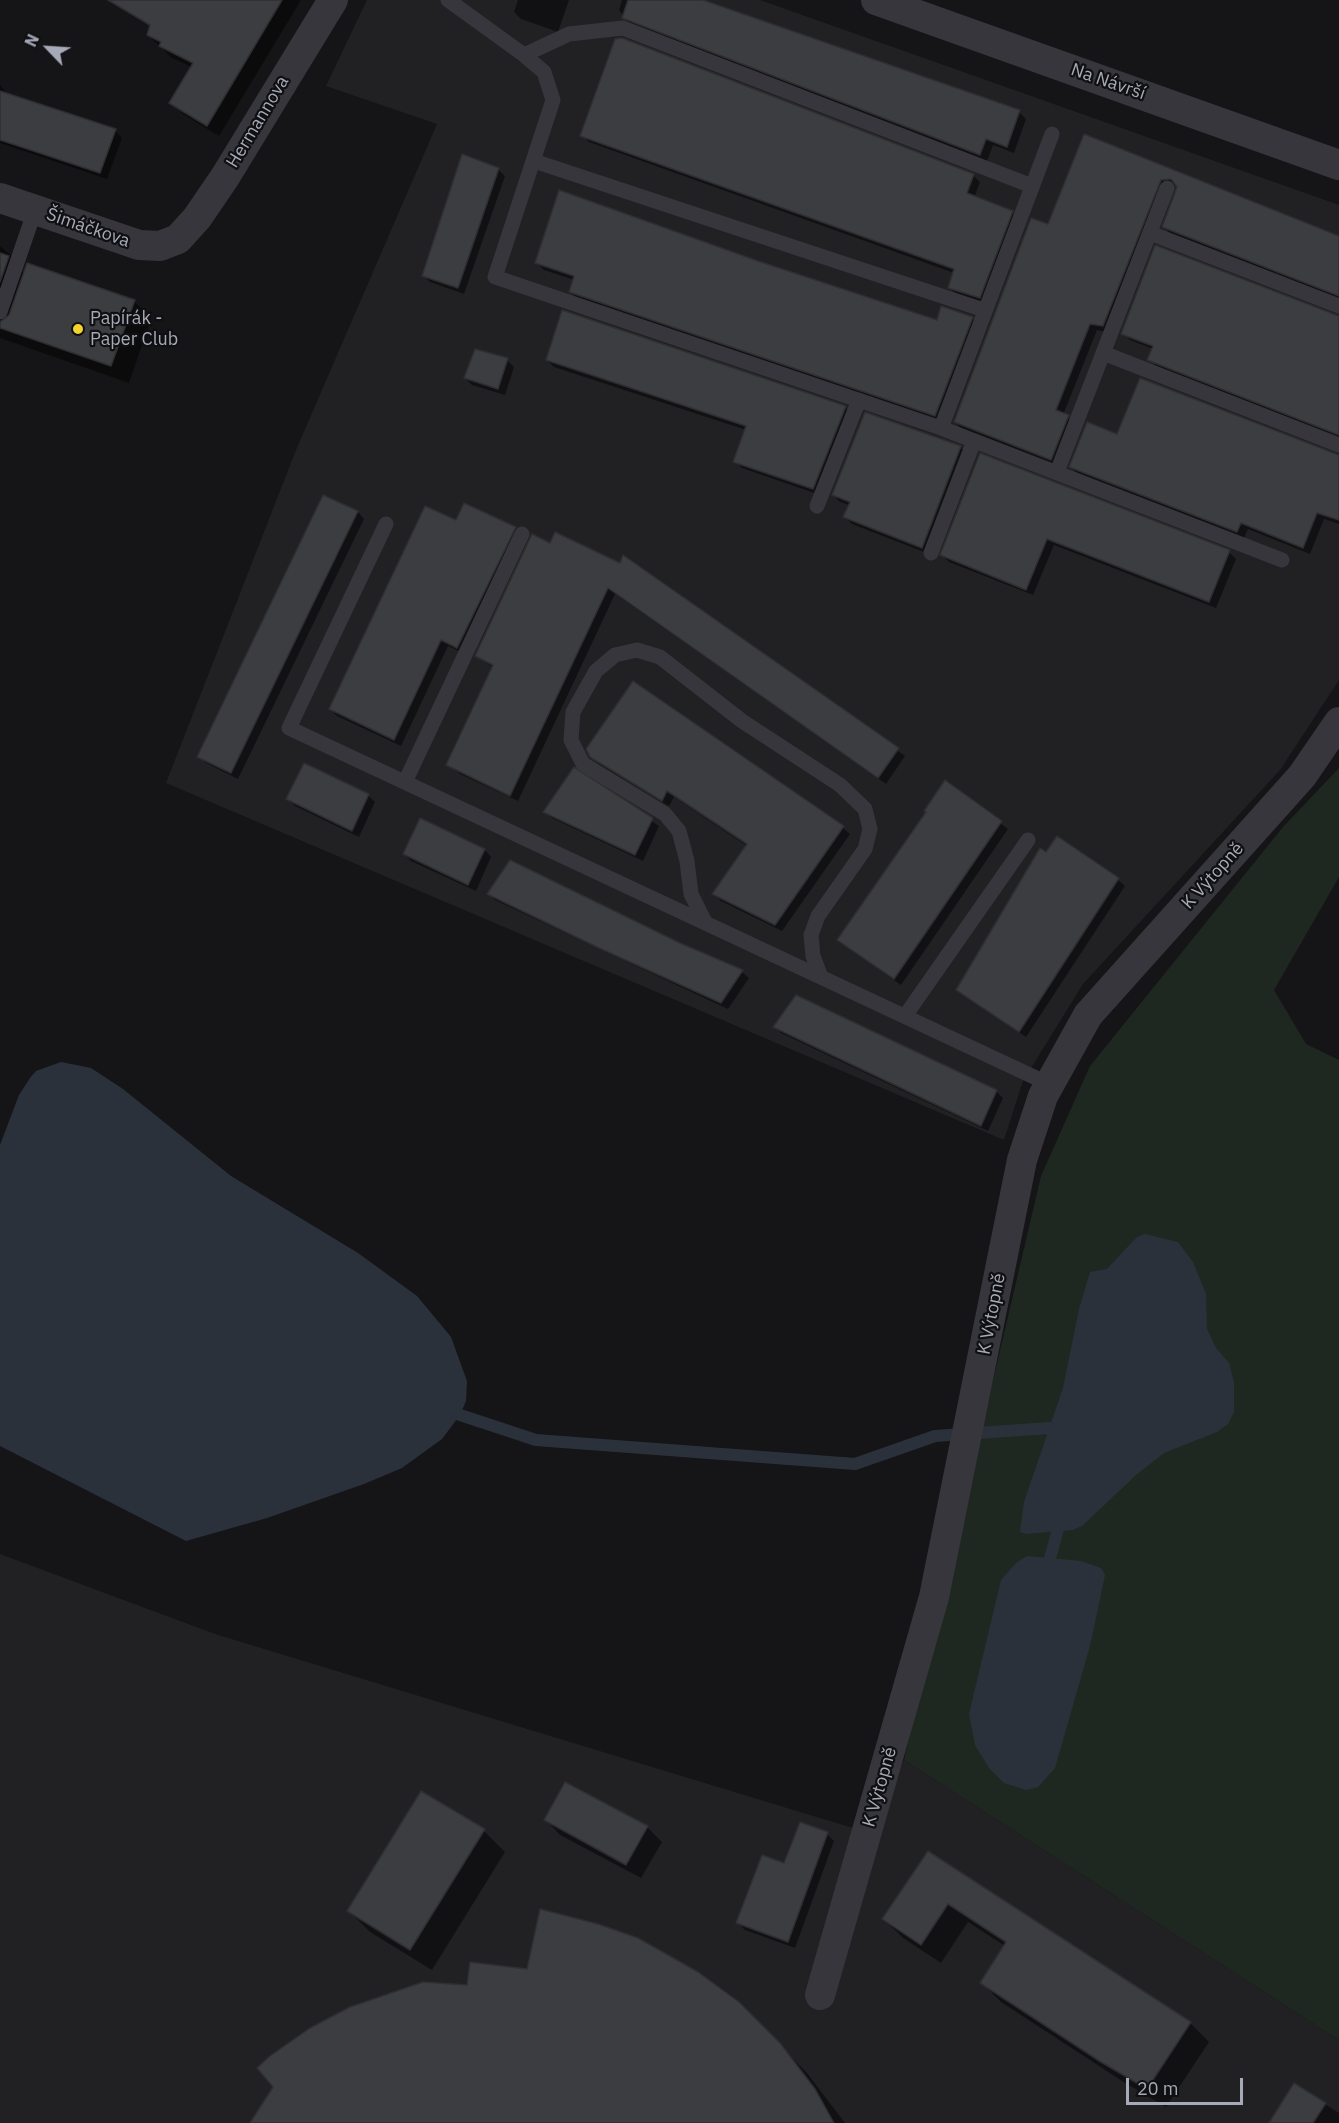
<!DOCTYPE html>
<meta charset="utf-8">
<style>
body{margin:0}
#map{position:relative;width:1339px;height:2123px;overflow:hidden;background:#151517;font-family:"IBM Plex Sans",sans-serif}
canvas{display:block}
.north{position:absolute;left:18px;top:18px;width:60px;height:60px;-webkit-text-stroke:4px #101012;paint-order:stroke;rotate:295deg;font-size:16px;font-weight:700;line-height:24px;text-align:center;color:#a6a9b7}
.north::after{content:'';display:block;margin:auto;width:21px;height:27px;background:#a6a9b7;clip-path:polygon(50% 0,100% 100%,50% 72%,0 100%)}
.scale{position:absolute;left:1126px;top:2078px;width:117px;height:27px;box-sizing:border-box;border:3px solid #a6a9b7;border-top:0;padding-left:8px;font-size:18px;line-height:21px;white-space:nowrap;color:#a6a9b7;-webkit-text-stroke:4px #101012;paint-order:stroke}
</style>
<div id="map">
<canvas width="1339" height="2123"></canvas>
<div class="north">N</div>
<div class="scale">20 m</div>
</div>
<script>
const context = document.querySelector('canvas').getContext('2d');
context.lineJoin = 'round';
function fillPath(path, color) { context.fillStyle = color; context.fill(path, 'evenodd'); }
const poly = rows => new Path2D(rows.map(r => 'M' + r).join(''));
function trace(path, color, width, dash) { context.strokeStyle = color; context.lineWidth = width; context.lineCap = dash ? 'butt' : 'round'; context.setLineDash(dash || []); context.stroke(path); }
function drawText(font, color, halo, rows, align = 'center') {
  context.font = font + ' "IBM Plex Sans",sans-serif'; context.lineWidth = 4.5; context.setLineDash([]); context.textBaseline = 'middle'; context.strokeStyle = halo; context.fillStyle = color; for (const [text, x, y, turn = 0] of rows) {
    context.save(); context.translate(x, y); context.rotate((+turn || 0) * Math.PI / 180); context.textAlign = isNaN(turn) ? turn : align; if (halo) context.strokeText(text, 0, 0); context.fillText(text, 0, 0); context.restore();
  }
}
fillPath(poly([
 [367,0,760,0,1339,205,1339,680,1280,770,1083,984,1023,1081,1004,1140,166,783,296,450,437,124,326,86],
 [0,1554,215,1634,866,1832,904,1760,1339,2040,1339,2123,0,2123]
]), '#212124');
fillPath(poly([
 [1339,768,1339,877,1274,990,1306,1044,1339,1060,1339,2040,904,1760,1041,1176,1090,1066,1283,827]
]), '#1f2721');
fillPath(poly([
 [61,1062,91,1068,123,1089,231,1176,358,1253,417,1296,451,1337,467,1381,466,1401,460,1415,442,1439,402,1468,364,1484,267,1518,186,1541,0,1446,0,1145,19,1095,30,1078,36,1071],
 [1145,1234,1178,1242,1193,1262,1206,1294,1207,1329,1216,1348,1229,1363,1234,1382,1234,1412,1228,1424,1217,1432,1164,1453,1136,1475,1082,1526,1073,1530,1026,1534,1020,1532,1024,1502,1063,1388,1079,1309,1090,1272,1107,1269,1137,1237],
 [1027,1556,1081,1561,1101,1568,1105,1575,1090,1646,1055,1768,1038,1787,1026,1790,1004,1783,989,1768,975,1745,969,1714,1001,1580,1016,1563]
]), '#2b313b');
fillPath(poly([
 [203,0,301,0,219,136,183,114,171,102,192,67,172,58,148,35],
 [518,0,569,0,558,32,521,19,514,12],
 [622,0,699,0,1019,112,1026,119,1014,153,993,145,987,161,630,25,619,10],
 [0,85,8,95,115,131,122,138,107,179,0,143],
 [582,135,973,175,980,182,974,198,1012,212,1019,219,987,304,956,294,949,287,954,273,589,142],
 [1084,136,1339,237,1339,299,1171,234,1164,227,1178,191,1177,185,1168,187,1110,333,1097,330,1063,415,1075,423,1058,466,962,429,955,422,1049,226],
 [498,169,505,176,464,294,430,282,423,275],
 [0,246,22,265,20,270,25,274,134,301,151,319,129,383,0,338],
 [757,262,937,322,972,318,979,325,942,422,577,298,570,291,574,280,544,270,537,263],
 [1339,316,1339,438,1156,366,1149,359,1153,349,1130,340,1123,333],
 [507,360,514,367,505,395,472,385,465,378],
 [547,360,845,407,852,414,820,495,742,468,735,461,746,430,554,367],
 [865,414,961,448,968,455,929,554,852,524,845,517,850,505,840,502,833,495],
 [1118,436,1339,455,1339,524,1324,519,1310,554,1248,529,1244,538,1078,474,1071,467],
 [981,455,1229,552,1236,559,1216,608,1054,545,1033,595,949,562,942,555],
 [358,512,364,519,238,779,206,763,199,756],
 [457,522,515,528,522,535,465,654,448,646,401,746,337,716,330,709],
 [551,545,620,565,624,557,905,756,886,784,615,594,518,801,460,774,452,767,494,668,477,656],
 [592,756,843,828,850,834,782,931,721,901,714,894,747,846,674,797,669,806,599,764],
 [574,769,659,826,643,861,552,818,545,812],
 [945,782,1008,829,901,985,839,940,928,812],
 [368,795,375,802,359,837,295,806,288,799],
 [421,820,485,850,491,857,476,891,411,861,404,854],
 [510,862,742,972,749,978,728,1009,495,900,489,894],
 [1118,880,1125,886,1026,1037,958,990],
 [775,1027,996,1091,1003,1098,988,1131,781,1033],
 [566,1784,647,1827,662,1842,641,1878,560,1835,546,1820],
 [484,1831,505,1852,432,1970,370,1932,349,1911],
 [827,1834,834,1841,795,1948,745,1930,738,1923,785,1865],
 [928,1853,1190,2023,1209,2042,1166,2107,1122,2081,1001,2002,982,1983,1005,1946,968,1922,941,1963,903,1938,884,1919],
 [738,2003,807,2073,845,2123,252,2123],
 [1295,2085,1339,2113,1339,2123,1271,2123]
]), '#0007');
trace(poly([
 [445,1410,536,1440,855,1464,935,1436,1050,1428,1057,1441],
 [1050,1558,1062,1515]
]), '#2b313b', 12);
const building = poly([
 [108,0,282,0,207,126,169,103,193,63,159,46,161,42,147,35,150,25,108,0],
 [628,0,703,0,1020,110,1007,147,986,139,980,155,622,18,628,0],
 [622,38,974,174,967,193,1013,211,980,298,948,288,954,269,580,136,615,39,622,38],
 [0,91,116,129,100,173,0,140,0,91],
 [1084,134,1339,236,1339,296,1162,227,1177,187,1171,179,1161,180,1103,326,1090,324,1056,410,1069,415,1051,460,954,422,1031,218,1048,224,1084,134],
 [462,154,499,168,458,288,422,276,462,154],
 [559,190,758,261,937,320,941,306,973,317,935,416,569,292,574,276,535,263,559,190],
 [1155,245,1339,316,1339,435,1147,360,1153,346,1121,334,1155,245],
 [0,253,9,256,0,282,0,253],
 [27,263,135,300,111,366,0,328,0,322,9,315,27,263],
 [562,310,846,406,813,489,733,462,746,426,546,360,562,310],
 [475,349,508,358,498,389,464,378,475,349],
 [1140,378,1339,455,1339,520,1317,513,1303,548,1241,523,1237,532,1069,467,1087,422,1117,434,1140,378],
 [865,412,961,446,922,548,843,517,850,502,832,495,865,412],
 [980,453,1230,550,1209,602,1047,539,1026,590,940,555,980,453],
 [323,495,358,511,231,773,197,757,323,495],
 [464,503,516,527,457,648,441,640,394,740,329,709,425,506,456,520,464,503],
 [555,532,620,563,623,555,899,748,878,778,608,588,510,796,446,765,493,665,475,656,532,534,550,543,555,532],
 [633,681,844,826,775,925,712,894,747,844,667,791,662,801,590,757,586,749,633,681],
 [304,763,369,794,352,831,286,799,304,763],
 [574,767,653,818,635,855,543,812,574,767],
 [945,780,1002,821,894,979,837,940,926,812,924,811,945,780],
 [420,818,485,849,468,885,403,854,420,818],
 [1057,836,1119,878,1019,1032,956,990,1040,848,1046,852,1057,836],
 [510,860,680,943,743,970,721,1003,599,948,487,894,510,860],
 [796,995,997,1090,981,1126,773,1027,796,995],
 [565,1782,648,1826,626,1865,544,1820,565,1782],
 [421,1791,485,1829,410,1950,347,1911,421,1791],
 [800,1822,828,1832,788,1942,736,1923,762,1855,784,1863,800,1822],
 [928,1851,1191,2022,1147,2089,1101,2062,980,1983,1006,1942,948,1904,921,1945,882,1919,928,1851],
 [540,1909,598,1924,638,1938,698,1972,739,2002,780,2043,815,2089,834,2123,250,2123,273,2087,257,2068,270,2056,310,2028,350,2007,423,1982,467,1985,470,1962,527,1969,540,1909],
 [1294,2083,1326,2103,1313,2123,1269,2123,1294,2083]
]);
fillPath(building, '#3c3d41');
trace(building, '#2f2f33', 1.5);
trace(poly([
 [448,0,524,55,569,34,623,28,1032,186],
 [524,55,544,72,553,100,495,277,941,428,1282,560],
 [534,161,984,310],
 [1150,233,1339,306],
 [0,312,35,210],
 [1103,353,1339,445],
 [941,428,1052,134],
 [1057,472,1167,188],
 [817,506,859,400],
 [386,524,289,728,1049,1084],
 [931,553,974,441],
 [405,782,522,534],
 [705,922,691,894,687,861,679,831,665,814,583,764,571,740,573,712,596,671,615,655,637,650,660,657,742,721,840,785,865,809,870,829,865,849,818,916,811,935,813,956,821,977],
 [905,1016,1028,840]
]), '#36363c', 15);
trace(poly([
 [876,0,1339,165],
 [0,198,139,245,160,246,178,239,197,218,225,177,333,0],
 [820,1995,934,1597,1022,1160,1043,1096,1088,1015,1302,776,1339,722]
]), '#36363c', 30);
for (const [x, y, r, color] of [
 [78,329,6,"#f5d32e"]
]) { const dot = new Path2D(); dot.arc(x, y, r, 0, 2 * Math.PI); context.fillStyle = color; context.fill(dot); trace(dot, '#101012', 2); }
drawText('18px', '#a6a9b7', '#101012', [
 ["Na Návrší",1108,82,19],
 ["Hermannova",258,122,-59],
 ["Šimáčkova",88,228,19],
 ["K Výtopně",1213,876,-48],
 ["K Výtopně",992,1314,-79],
 ["K Výtopně",880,1787,-74]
]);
drawText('18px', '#a6a9b7', '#101012', [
 ["Papírák -",90,319],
 ["Paper Club",90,340]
], 'left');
</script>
